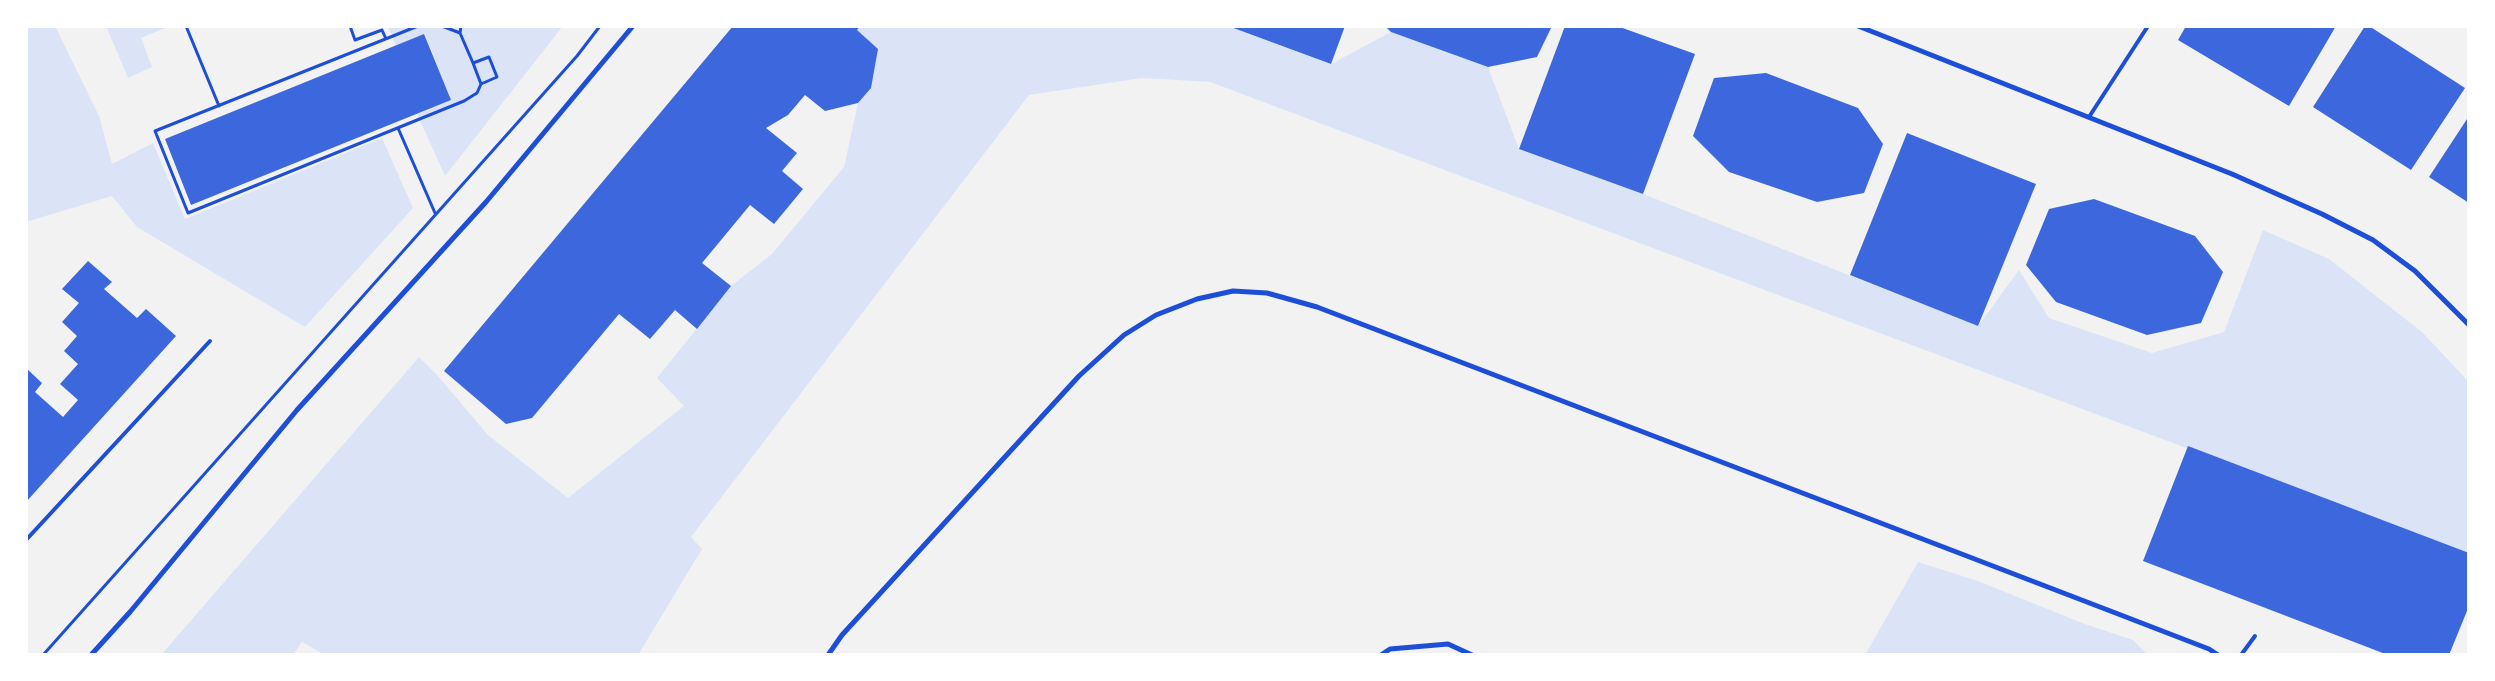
<!DOCTYPE html>
<style>
body{margin:0}
#map{position:relative;width:2495px;height:681px;overflow:hidden;background:#f2f2f2;font-family:Helvetica,sans-serif}
canvas{display:block}
.frame{position:absolute;inset:0;border:28px solid #fff;pointer-events:none}
</style>
<div id="map">
<canvas width="2495" height="681"></canvas>
<div class="frame"></div>
</div>
<script>
const context = document.querySelector('canvas').getContext('2d');
context.lineJoin = 'round';
function fillPath(path, color) { context.fillStyle = color; context.fill(path, 'evenodd'); }
const poly = rows => new Path2D(rows.map(r => 'M' + r).join(''));
function trace(path, color, width, dash) { context.strokeStyle = color; context.lineWidth = width; context.lineCap = dash ? 'butt' : 'round'; context.setLineDash(dash || []); context.stroke(path); }
fillPath(poly([
 [26,26,55,26,99,116,112,164,153,143,185,219,382,138,413,208,305,327,137,227,112,196,26,222],
 [106,26,170,26,141,38,152,67,128,78],
 [388,26,563,26,445,176,417,114,451,100,425,34,396,46],
 [860,26,1227,26,1331,64,1391,32,1488,67,1519,149,1638,192,1978,326,2019,270,2049,318,2152,353,2224,332,2263,230,2329,259,2422,332,2469,382,2469,554,1210,82,1142,78,1029,95,691,537,702,549,638,655,325,655,302,642,293,655,161,655,419,357,438,376,488,435,568,498,684,406,657,378,731,286,772,254,844,167,858,103,877,49,857,30],
 [1918,562,1978,581,2082,623,2133,640,2148,655,1865,655]
]), '#dbe4f7');
fillPath(poly([
 [733,26,860,26,857,30,878,49,871,88,858,103,825,111,805,95,788,115,766,128,797,153,782,171,803,189,774,224,750,205,702,263,731,286,697,329,675,310,650,339,619,314,532,418,506,424,444,371],
 [1228,26,1345,26,1331,64],
 [1385,26,1552,26,1537,57,1488,67,1391,32],
 [1565,26,1617,26,1695,54,1643,194,1519,149],
 [2186,26,2336,26,2289,106,2178,40],
 [2365,26,2369,26,2465,88,2411,170,2313,107],
 [424,34,451,100,191,205,165,139],
 [1766,73,1858,108,1883,144,1864,193,1817,202,1729,172,1693,136,1714,78],
 [2469,116,2469,203,2429,177],
 [1907,133,2036,184,1978,326,1850,275],
 [2094,199,2195,236,2223,272,2201,323,2147,335,2056,302,2026,265,2049,209],
 [88,261,112,282,104,289,137,318,146,309,176,336,26,502,26,368,42,383,35,392,63,417,78,400,60,384,78,364,64,351,77,336,62,322,79,303,62,289],
 [2188,446,2469,553,2469,606,2449,655,2388,655,2143,561]
]), '#3d67dc');
trace(poly([
 [186,26,219,106],
 [350,26,355,40,382,30,386,39],
 [418,26,155,131,188,213,464,101,477,93,481,84,497,77,489,57,473,63,460,33],
 [442,26,460,33,461,26],
 [473,63,481,84],
 [398,128,435,213],
 [43,655,577,56,600,26]
]), '#1d4ed8', 3);
trace(poly([
 [2089,117,2148,26],
 [26,540,210,341],
 [2241,655,2255,636]
]), '#1d4ed8', 4);
trace(poly([
 [1858,26,2232,174,2322,214,2373,240,2415,271,2469,325],
 [91,655,130,612,297,410,486,202,633,26],
 [828,655,842,635,1079,376,1124,335,1156,315,1197,299,1233,291,1267,293,1317,307,2113,612,2209,649,2218,655],
 [1381,655,1390,649,1448,644,1472,655]
]), '#1d4ed8', 5);
</script>
